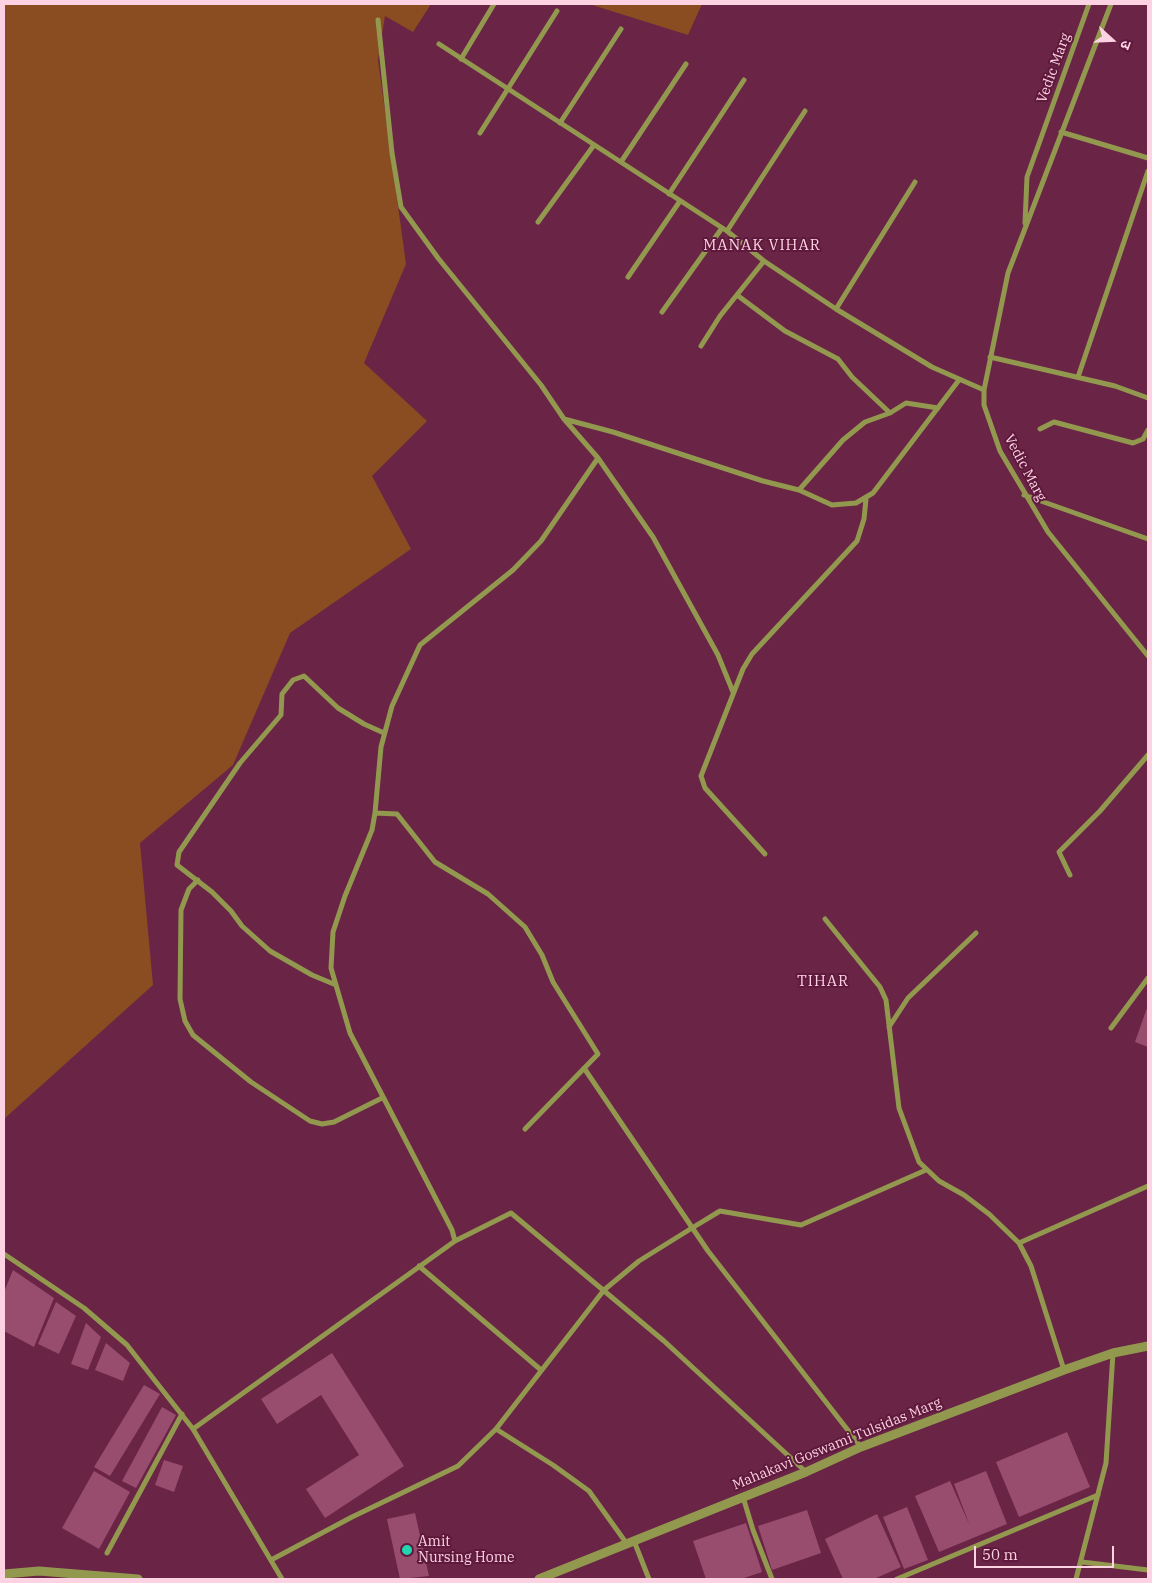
<!DOCTYPE html>
<meta charset="utf-8">
<style>
body{margin:0}
#map{position:relative;width:1152px;height:1583px;overflow:hidden;background:#6a2446;font-family:"IBM Plex Serif","Noto Sans Devanagari",serif}
canvas{display:block}
.frame{position:absolute;inset:0;border:5px solid #fdd2e2;pointer-events:none}
.north{position:absolute;left:1087px;top:15px;width:50px;height:50px;-webkit-text-stroke:4px #5e193c;paint-order:stroke;rotate:110deg;font-size:14px;font-weight:700;line-height:20px;text-align:center;color:#fdd2e2}
.north::after{content:'';display:block;margin:auto;width:18px;height:22px;background:#fdd2e2;clip-path:polygon(50% 0,100% 100%,50% 72%,0 100%)}
.scale{position:absolute;left:974px;top:1546px;width:140px;height:22px;box-sizing:border-box;border:2px solid #fdd2e2;border-top:0;padding-left:6px;font-size:15px;line-height:18px;white-space:nowrap;color:#fdd2e2;-webkit-text-stroke:4px #5e193c;paint-order:stroke}
</style>
<div id="map">
<canvas width="1152" height="1583"></canvas>
<div class="frame"></div>
<div class="north">उ</div>
<div class="scale">50 m</div>
</div>
<script>
const context = document.querySelector('canvas').getContext('2d');
context.lineJoin = 'round';
function fillPath(path, color) { context.fillStyle = color; context.fill(path, 'evenodd'); }
const poly = rows => new Path2D(rows.map(r => 'M' + r).join(''));
function trace(path, color, width, dash) { context.strokeStyle = color; context.lineWidth = width; context.lineCap = dash ? 'butt' : 'round'; context.setLineDash(dash || []); context.stroke(path); }
function drawText(font, color, halo, rows, align = 'center') {
  context.font = font + ' "IBM Plex Serif",serif'; context.lineWidth = 4; context.setLineDash([]); context.textBaseline = 'middle'; context.strokeStyle = halo; context.fillStyle = color; for (const [text, x, y, turn = 0] of rows) {
    context.save(); context.translate(x, y); context.rotate((+turn || 0) * Math.PI / 180); context.textAlign = isNaN(turn) ? turn : align; if (halo) context.strokeText(text, 0, 0); context.fillText(text, 0, 0); context.restore();
  }
}
fillPath(poly([
 [4,4,431,4,413,32,385,16,378,60,406,264,364,363,427,421,372,476,411,549,290,633,233,765,140,843,153,985,4,1119],
 [589,4,702,4,688,35]
]), '#894d21');
fillPath(poly([
 [1148,1005,1148,1047,1135,1042],
 [13,1270,54,1298,34,1347,4,1331,4,1292],
 [56,1302,76,1316,59,1354,38,1344],
 [86,1323,101,1337,88,1370,71,1364],
 [106,1343,130,1363,123,1381,95,1370],
 [332,1353,404,1466,325,1518,306,1489,359,1455,321,1395,277,1424,261,1399],
 [144,1385,160,1394,110,1476,94,1467],
 [162,1407,176,1415,136,1488,122,1481],
 [1067,1432,1090,1487,1019,1517,996,1462],
 [164,1460,183,1466,174,1492,155,1485],
 [94,1471,130,1492,99,1549,62,1528],
 [986,1471,1007,1524,939,1552,915,1496,950,1481,970,1526,954,1484],
 [907,1507,928,1560,904,1569,883,1517],
 [807,1510,821,1553,772,1570,758,1526],
 [415,1513,429,1576,400,1579,387,1519],
 [877,1514,901,1567,874,1579,843,1579,825,1539],
 [746,1523,762,1572,741,1579,706,1579,693,1541]
]), '#984d6e');
trace(poly([
 [1111,4,1008,273,984,390,984,405,1000,451,1048,532,1148,656],
 [378,20,392,153,401,207,438,258,541,385,564,419,613,432,763,481,799,490,832,505,856,503,873,493,959,380],
 [439,44,727,231,764,261,836,309,932,367,984,390],
 [461,59,494,4],
 [560,123,621,29],
 [1061,132,1148,158],
 [480,133,557,11],
 [621,162,686,64],
 [669,194,744,80],
 [538,222,594,145],
 [1025,223,1027,177,1089,4],
 [727,231,805,111],
 [628,277,680,201],
 [737,295,785,331,838,359,852,377,890,413,906,403,938,408],
 [836,309,915,182],
 [662,312,722,228],
 [701,346,720,316,764,261],
 [990,357,1115,386,1148,398],
 [1078,377,1148,171],
 [564,419,598,458,541,541,513,570,420,645,392,706,381,747,375,813,372,830,345,896,333,932,331,968,350,1033,452,1230,455,1241,511,1213,664,1341,806,1472],
 [1040,429,1054,422,1133,443,1143,439,1148,430],
 [598,458,653,537,718,655,733,692],
 [799,490,843,440,865,422,890,413],
 [1024,495,1148,539],
 [375,813,397,814,435,862,488,894,525,927,542,955,553,982,598,1054,525,1129],
 [765,854,705,788,701,776,743,669,752,654,857,541,864,519,866,499],
 [1070,875,1059,852,1100,811,1148,755],
 [198,880,189,889,181,910,180,999,185,1021,193,1035,251,1082,310,1121,322,1124,334,1122,382,1098],
 [825,919,880,987,886,1000,899,1108,919,1162,939,1181,964,1195,989,1214,1019,1243,1031,1266,1064,1370],
 [336,985,312,975,270,951,242,926,231,911,212,892,177,865,179,852,240,763,281,715,282,694,293,680,304,676,338,708,364,724,384,733],
 [889,1027,908,998,976,933],
 [1111,1028,1148,978],
 [584,1068,708,1251,861,1447],
 [1019,1243,1148,1186],
 [4,1254,84,1308,127,1345,193,1429,282,1579],
 [419,1266,541,1370],
 [193,1429,455,1241],
 [496,1429,553,1465,589,1491,627,1544],
 [743,1497,753,1530,772,1579],
 [634,1541,649,1579],
 [107,1553,182,1414],
 [271,1560,352,1517,458,1466,496,1429,604,1290,639,1261,692,1228,720,1211,801,1225,926,1170],
 [1082,1562,1148,1570],
 [897,1579,1098,1495],
 [1076,1579,1106,1463,1113,1353]
]), '#92994f', 5);
trace(poly([
 [4,1574,39,1571,138,1579],
 [539,1579,806,1472,861,1447,1064,1370,1113,1353,1148,1346]
]), '#92994f', 9);
for (const [x, y, r, color] of [
 [407,1550,6,"#21d5af"]
]) { const dot = new Path2D(); dot.arc(x, y, r, 0, 2 * Math.PI); context.fillStyle = color; context.fill(dot); trace(dot, '#5e193c', 2); }
drawText('14px', '#fdd2e2', '#5e193c', [
 ["Vedic Marg",1054,68,-70],
 ["Vedic Marg",1025,468,62],
 ["Mahakavi Goswami Tulsidas Marg",837,1444,-22]
]);
drawText('14px', '#fdd2e2', '#5e193c', [
 ["Amit",418,1542],
 ["Nursing Home",418,1558]
], 'left');
context.letterSpacing = '1px';
drawText('15px', '#fdd2e2', '#5e193c', [
 ["MANAK VIHAR",762,246],
 ["TIHAR",823,982]
]);
context.letterSpacing = '0px';
</script>
